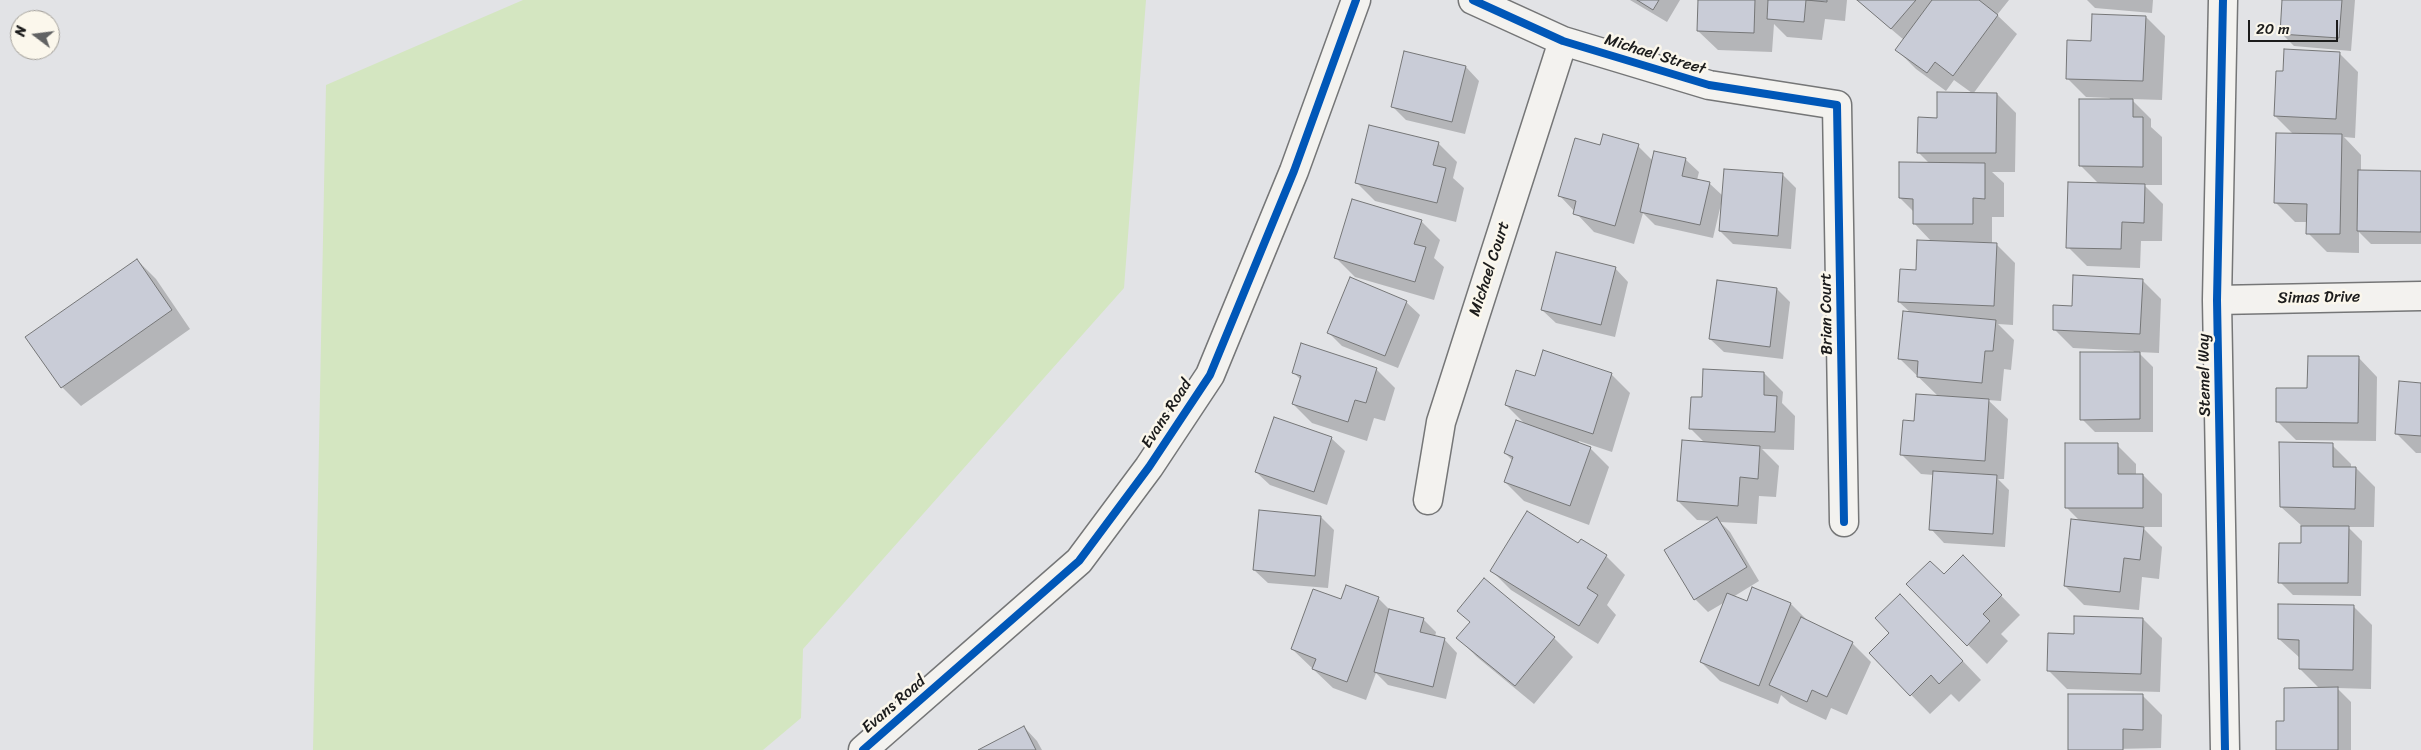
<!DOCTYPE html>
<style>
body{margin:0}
#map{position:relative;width:2421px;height:750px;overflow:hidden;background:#e2e3e6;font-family:Sriracha,sans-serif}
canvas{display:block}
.north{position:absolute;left:10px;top:10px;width:50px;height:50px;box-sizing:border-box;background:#fbf7ec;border:1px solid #a29f99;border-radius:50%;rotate:285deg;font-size:14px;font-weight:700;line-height:20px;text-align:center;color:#1c1c1c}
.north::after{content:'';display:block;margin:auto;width:18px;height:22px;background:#616263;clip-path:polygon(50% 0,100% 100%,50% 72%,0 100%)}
.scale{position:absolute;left:2248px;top:20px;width:90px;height:22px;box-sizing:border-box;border:2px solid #1c1c1c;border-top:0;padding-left:6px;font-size:15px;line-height:18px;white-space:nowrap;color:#1c1c1c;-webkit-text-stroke:4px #fbf7ec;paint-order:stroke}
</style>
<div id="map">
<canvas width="2421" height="750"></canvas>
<div class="north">N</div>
<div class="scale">20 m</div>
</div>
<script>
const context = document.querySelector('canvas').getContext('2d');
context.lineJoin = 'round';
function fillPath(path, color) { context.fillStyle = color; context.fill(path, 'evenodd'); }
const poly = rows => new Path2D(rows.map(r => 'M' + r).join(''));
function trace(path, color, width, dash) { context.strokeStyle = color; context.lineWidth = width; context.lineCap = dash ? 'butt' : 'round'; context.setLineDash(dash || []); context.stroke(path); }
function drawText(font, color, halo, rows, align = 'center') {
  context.font = font + ' Sriracha,sans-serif'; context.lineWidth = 5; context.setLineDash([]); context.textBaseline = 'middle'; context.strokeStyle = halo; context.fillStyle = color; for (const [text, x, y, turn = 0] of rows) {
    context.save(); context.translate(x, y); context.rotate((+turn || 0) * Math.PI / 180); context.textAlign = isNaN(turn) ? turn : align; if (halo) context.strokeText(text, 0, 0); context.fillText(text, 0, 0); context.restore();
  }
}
fillPath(poly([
 [523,0,1146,0,1124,288,803,649,801,718,763,750,313,750,326,85]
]), '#d4e6c1');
fillPath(poly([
 [1630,0,1680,0,1667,22],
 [1700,0,1847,0,1845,21,1825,19,1822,40,1787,37,1774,24,1772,52,1718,50,1698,31],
 [1857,0,2009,0,1997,15,2017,34,1973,94,1997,94,2016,113,2015,172,1992,172,2004,183,2004,217,1992,217,1992,244,1996,244,2015,263,2013,325,1998,324,2014,340,2011,370,2004,369,2001,401,1988,400,2008,419,2004,479,1998,479,2009,490,2005,547,1944,543,1931,529,1934,475,1921,474,1902,455,1915,422,1939,397,1900,359,1911,313,1899,302,1932,242,1914,223,1914,212,1900,198,1930,164,1918,152,1938,119,1972,93,1954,80,1946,91,1916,69,1897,50,1904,40],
 [2087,0,2153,0,2152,13,2095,8],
 [2283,0,2355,0,2351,51,2294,46,2281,33],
 [2146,17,2165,36,2162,100,2131,99,2151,119,2151,127,2162,137,2162,185,2144,185,2163,204,2162,241,2141,241,2140,268,2087,266,2068,247,2099,184,2081,166,2110,98,2086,97,2067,78,2092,43],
 [1405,53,1466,67,1479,81,1465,134,1406,120,1392,106],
 [2339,53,2358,72,2355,138,2344,137,2361,155,2361,171,2421,172,2421,244,2371,244,2359,232,2359,253,2327,252,2308,233,2308,222,2295,222,2276,203,2294,135,2275,116,2284,72],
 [1438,143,1457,162,1453,178,1464,188,1456,222,1375,201,1356,182],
 [1638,146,1653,161,1685,159,1699,172,1697,180,1709,183,1723,196,1783,175,1796,188,1791,249,1733,244,1720,231,1721,204,1713,238,1655,225,1643,213,1634,244,1594,232,1560,196,1601,147],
 [1421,221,1440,240,1434,258,1444,267,1434,300,1355,277,1336,258],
 [137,260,156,279,190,329,81,406,62,387],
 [1615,268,1628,282,1615,337,1556,323,1542,310],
 [2142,280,2161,299,2159,353,2138,352,2153,367,2153,432,2095,432,2082,419,2134,351,2073,348,2054,329,2073,307],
 [1777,289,1790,302,1783,359,1724,352,1710,339],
 [1406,302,1420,315,1398,368,1342,346,1328,332],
 [2358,357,2377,377,2376,441,2296,440,2277,421,2309,389],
 [1376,369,1395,388,1385,421,1374,418,1367,441,1312,423,1293,404,1301,380,1293,372],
 [1764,373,1783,392,1782,403,1795,416,1794,450,1762,449,1779,466,1776,497,1759,496,1757,524,1720,522,1730,532,1759,581,1733,597,1748,603,1791,604,1810,623,1852,643,1871,662,1847,715,1831,708,1826,720,1790,703,1781,695,1778,704,1720,681,1701,662,1725,602,1708,612,1695,599,1714,521,1697,520,1678,501,1705,443,1690,428,1703,398],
 [1611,374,1630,393,1612,452,1579,441,1578,443,1590,448,1609,467,1589,525,1524,501,1505,482,1513,461,1505,453,1526,425,1506,405],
 [2421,384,2421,453,2416,453,2397,434],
 [1331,438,1345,451,1327,505,1270,485,1256,472],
 [2117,445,2136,464,2136,475,2143,475,2162,494,2162,527,2142,527,2162,547,2159,579,2142,577,2139,610,2084,605,2065,586,2080,521,2067,508],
 [2332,445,2351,464,2351,468,2356,468,2375,487,2374,527,2348,527,2362,541,2361,596,2293,595,2280,582,2302,544,2302,526,2281,507],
 [1321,517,1334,530,1328,588,1268,583,1254,570],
 [1581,541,1606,556,1625,575,1607,605,1616,615,1598,644,1511,590,1492,571,1578,545],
 [1963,557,2020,615,2001,634,2008,641,1987,664,1908,584,1944,576],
 [1378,598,1391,611,1423,619,1436,632,1435,637,1444,639,1457,653,1446,699,1388,685,1376,673,1366,700,1333,688,1292,649,1342,601],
 [2353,606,2372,625,2371,689,2337,688,2351,702,2351,750,2277,750,2285,722,2320,689,2300,669,2300,658,2279,639],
 [1459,611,1554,638,1573,657,1534,704,1477,657,1458,638,1471,623],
 [1919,615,1981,680,1959,702,1951,694,1930,714,1870,653],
 [2143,619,2162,638,2160,692,2067,689,2048,670,2075,635],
 [2143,696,2162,715,2161,748,2069,750],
 [1024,727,1037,741,1042,750,981,750]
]), '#0003');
const building = poly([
 [1637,0,1659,0,1653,10,1637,0],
 [1698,0,1755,0,1754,33,1697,31,1698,0],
 [1768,0,1827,0,1827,2,1806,0,1804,22,1767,19,1768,0],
 [1857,0,1916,0,1891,29,1857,0],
 [1932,0,1979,0,1998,15,1953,76,1935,62,1927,73,1895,50,1932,0],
 [2282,0,2342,0,2339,38,2280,34,2282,0],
 [2092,14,2146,16,2143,81,2066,79,2067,40,2091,41,2092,14],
 [2284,49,2340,52,2336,119,2274,116,2276,71,2283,71,2284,49],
 [1404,51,1466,66,1452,122,1391,107,1404,51],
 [1937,92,1997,93,1996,153,1917,153,1918,117,1937,118,1937,92],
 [2079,99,2133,99,2133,117,2143,117,2143,167,2079,166,2079,99],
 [1369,125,1439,142,1433,165,1446,168,1437,203,1355,183,1369,125],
 [2276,133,2342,134,2340,234,2306,234,2307,204,2274,203,2276,133],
 [1603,134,1639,144,1615,226,1573,214,1576,201,1558,196,1575,138,1600,145,1603,134],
 [1654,151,1686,158,1682,176,1710,182,1700,225,1640,212,1654,151],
 [1899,162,1985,163,1985,199,1973,198,1973,224,1913,224,1913,199,1899,198,1899,162],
 [1724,169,1783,173,1778,236,1719,231,1724,169],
 [2358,170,2421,171,2421,232,2357,231,2358,170],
 [2068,182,2145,184,2144,223,2122,222,2121,249,2066,248,2068,182],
 [1352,199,1422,220,1414,244,1426,247,1415,282,1334,258,1352,199],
 [1917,240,1997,243,1994,306,1898,302,1900,269,1916,270,1917,240],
 [1556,252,1616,267,1601,325,1541,310,1556,252],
 [137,259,172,310,61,388,25,337,137,259],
 [2073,275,2143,279,2140,334,2053,330,2053,305,2072,306,2073,275],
 [1350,277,1407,301,1385,356,1327,333,1350,277],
 [1717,280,1777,288,1770,347,1709,339,1717,280],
 [1903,311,1996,320,1993,351,1985,351,1982,383,1917,377,1918,361,1898,359,1903,311],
 [1301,343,1377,368,1366,403,1355,400,1348,422,1292,404,1301,376,1292,373,1301,343],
 [1543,350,1612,373,1593,434,1505,405,1516,370,1535,376,1543,350],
 [2080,352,2140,352,2140,419,2080,420,2080,352],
 [2308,356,2359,356,2358,423,2276,422,2276,388,2307,388,2308,356],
 [1703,369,1764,372,1764,395,1777,396,1775,432,1689,429,1691,397,1702,397,1703,369],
 [2399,381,2421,383,2421,436,2395,434,2399,381],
 [1916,394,1989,399,1985,461,1900,455,1903,420,1914,421,1916,394],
 [1274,417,1332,437,1314,492,1255,472,1274,417],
 [1516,420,1591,447,1570,506,1504,482,1513,457,1504,453,1516,420],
 [1682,440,1760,446,1758,479,1740,477,1738,506,1677,501,1682,440],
 [2279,442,2333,443,2333,467,2356,467,2355,509,2280,507,2279,442],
 [2065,443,2118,443,2118,474,2143,474,2143,508,2065,508,2065,443],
 [1933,471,1997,475,1993,534,1929,530,1933,471],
 [1259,510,1321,516,1315,576,1253,570,1259,510],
 [1527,511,1578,543,1581,539,1607,555,1587,588,1598,595,1579,626,1490,571,1527,511],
 [1717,517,1747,567,1694,600,1664,550,1717,517],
 [2071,519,2144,527,2140,560,2124,558,2120,592,2064,586,2071,519],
 [2301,526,2349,526,2348,583,2278,583,2279,543,2301,543,2301,526],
 [1963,555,2002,595,1983,614,1990,621,1967,646,1906,584,1930,561,1944,574,1963,555],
 [1484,578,1555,637,1515,686,1456,638,1470,622,1457,611,1484,578],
 [1346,585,1379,597,1347,682,1312,669,1316,659,1291,649,1313,589,1341,599,1346,585],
 [1752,587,1791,603,1759,686,1700,662,1727,593,1747,601,1752,587],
 [1900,594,1963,661,1939,684,1931,675,1910,696,1869,653,1889,633,1875,618,1900,594],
 [2278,604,2354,605,2353,670,2299,669,2299,640,2278,639,2278,604],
 [1389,609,1424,618,1420,632,1445,638,1433,687,1374,672,1389,609],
 [2074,616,2143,618,2141,674,2047,671,2048,633,2074,634,2074,616],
 [1801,617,1853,642,1827,697,1812,690,1807,702,1769,685,1801,617],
 [2338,687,2338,750,2276,750,2276,721,2284,721,2284,688,2338,687],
 [2068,694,2143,694,2143,730,2123,729,2123,750,2068,750,2068,694],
 [1024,726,1036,750,978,750,1024,726]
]);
fillPath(building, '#c9ccd7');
trace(building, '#757677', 1);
const minor = poly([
 [1473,0,1563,41,1709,85,1837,105,1844,522],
 [2223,0,2217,300,2225,750],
 [2217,300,2421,296],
 [1428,500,1441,422,1563,41]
]);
const tertiary = poly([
 [863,750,1079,561,1149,467,1210,375,1294,171,1356,0]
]);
trace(minor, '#757677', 31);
trace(tertiary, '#757677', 31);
trace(minor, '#f3f2ef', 28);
trace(tertiary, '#f3f2ef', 28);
trace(poly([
 [1473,0,1563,41,1709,85,1837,105,1844,522],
 [2223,0,2217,300,2225,750],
 [863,750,1079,561,1149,467,1210,375,1294,171,1356,0]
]), '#0057b8', 8);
drawText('16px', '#1c1c1c', '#fbf7ec', [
 ["Michael Street",1655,55,17],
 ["Michael Court",1490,269,-72],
 ["Simas Drive",2319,298,-1],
 ["Brian Court",1827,314,-91],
 ["Stemel Way",2205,375,-91],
 ["Evans Road",1167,414,-57],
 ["Evans Road",894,705,-41]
]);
</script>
